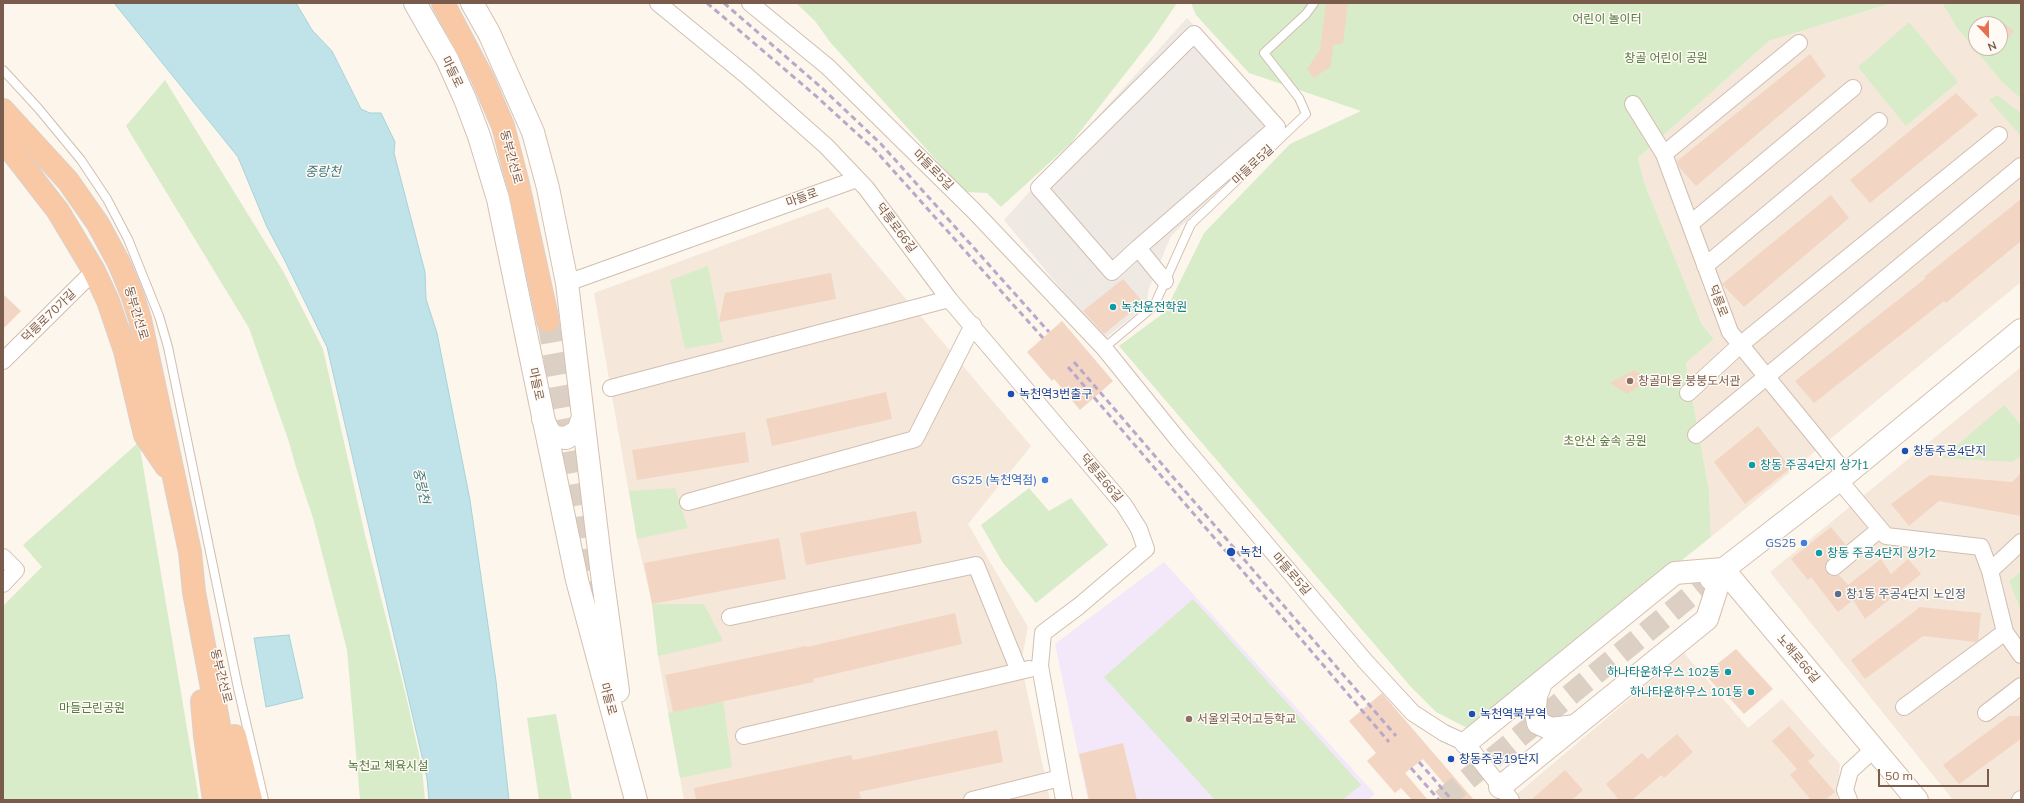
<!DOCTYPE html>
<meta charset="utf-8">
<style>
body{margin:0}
#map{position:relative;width:2024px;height:803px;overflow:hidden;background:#fdf6ec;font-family:Mulish,sans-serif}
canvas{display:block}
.frame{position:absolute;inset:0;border:4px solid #7a5c4d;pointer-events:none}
.north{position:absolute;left:1968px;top:16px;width:40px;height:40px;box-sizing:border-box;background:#fffaf3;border:1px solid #cabbb1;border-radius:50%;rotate:158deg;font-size:11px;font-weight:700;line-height:16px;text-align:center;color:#7a5c4d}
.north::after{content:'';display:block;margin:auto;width:14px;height:18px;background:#e76f51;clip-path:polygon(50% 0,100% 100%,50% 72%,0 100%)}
.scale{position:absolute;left:1878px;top:769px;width:111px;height:18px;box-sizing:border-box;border:2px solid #7a5c4d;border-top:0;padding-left:5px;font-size:12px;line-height:14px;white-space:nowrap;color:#7a5c4d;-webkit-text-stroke:3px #fffaf3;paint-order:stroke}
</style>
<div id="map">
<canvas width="2024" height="803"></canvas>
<div class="frame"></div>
<div class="north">N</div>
<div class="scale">50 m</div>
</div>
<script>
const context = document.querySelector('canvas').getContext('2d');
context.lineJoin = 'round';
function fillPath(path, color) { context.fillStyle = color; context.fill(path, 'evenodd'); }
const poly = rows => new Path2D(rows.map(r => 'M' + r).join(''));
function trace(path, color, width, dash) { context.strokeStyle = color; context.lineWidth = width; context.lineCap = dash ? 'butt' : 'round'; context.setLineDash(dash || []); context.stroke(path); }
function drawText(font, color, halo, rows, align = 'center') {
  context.font = font + ' Mulish,"Noto Sans KR",sans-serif'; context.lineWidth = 3; context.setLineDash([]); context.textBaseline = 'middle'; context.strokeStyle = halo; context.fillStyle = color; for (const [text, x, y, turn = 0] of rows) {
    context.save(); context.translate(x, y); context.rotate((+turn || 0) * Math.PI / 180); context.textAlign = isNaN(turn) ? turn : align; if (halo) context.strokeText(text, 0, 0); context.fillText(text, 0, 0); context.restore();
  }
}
fillPath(poly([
 [1892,3,1942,3,1957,28,2001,81,2021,99,2021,282,1711,537,1709,490,1686,363,1714,339,1702,325,1644,182,1638,158,1769,41],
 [828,207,1031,446,968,524,1028,627,1021,663,1050,800,684,800,658,656,652,604,637,539,594,293],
 [2021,367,2021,571,2009,581,2021,611,2021,800,1953,800,1770,572],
 [1684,653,1748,728,1782,699,1840,764,1837,796,1838,800,1522,800,1517,794]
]), '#f5e8da');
fillPath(poly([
 [1187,18,1285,125,1171,236,1148,291,1147,305,1103,340,1004,220]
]), '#efe9e4');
fillPath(poly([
 [1164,562,1375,794,1368,800,1088,800,1055,644]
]), '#f3e8fa');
fillPath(poly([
 [796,3,1177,3,1154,37,1071,143,1001,207,987,193,965,192,830,42,815,21],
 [1191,3,1892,3,1769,41,1638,158,1644,182,1702,325,1714,339,1686,363,1709,490,1711,537,1469,729,1436,712,1411,687,1119,346,1165,312,1204,233,1290,144,1361,111,1249,73,1196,15],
 [1942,3,2021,3,2021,99,2001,81,1957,28],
 [1976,24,2000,24,2000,48,1976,48],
 [1909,22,1958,82,1906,126,1858,67],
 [165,80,283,271,323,349,365,535,407,700,422,768,425,800,360,800,347,650,313,518,295,464,289,442,249,328,126,126],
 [1997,95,2021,113,2021,136,1989,100],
 [708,266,723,342,685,349,670,280],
 [2004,405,2021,425,2021,456,2013,462,1942,458],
 [139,442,199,800,3,800,3,606,42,567,23,545],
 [675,488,688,528,637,539,629,491],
 [1029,488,1049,511,1071,498,1108,545,1036,603,1003,563,981,525],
 [2021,571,2021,611,2009,581],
 [1193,599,1361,785,1342,800,1215,800,1104,677],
 [652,604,704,604,723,641,658,656],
 [723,700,732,767,680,778,668,713],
 [556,714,572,800,539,800,527,718]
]), '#d8ecc9');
const water = poly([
 [114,3,296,3,312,30,332,51,361,109,370,113,381,113,395,142,394,153,425,272,426,299,437,333,470,500,496,681,509,800,429,800,427,778,327,347,284,259,267,227,238,157,114,3],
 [289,635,303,698,266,707,254,638,289,635]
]);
fillPath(water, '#bfe3e8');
trace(water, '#a5d3da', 1);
fillPath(poly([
 [1326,3,1348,3,1343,43,1333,45,1331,66,1314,78,1307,69,1320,50],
 [2000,20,2014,31,2000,50],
 [1810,54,1826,76,1696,186,1679,167,1677,161],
 [1956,93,1978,115,1870,203,1850,180],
 [1831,195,1849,218,1744,307,1722,284],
 [2021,199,2021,241,1946,303,1944,301,1814,403,1795,381,1926,278,1924,277],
 [831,273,836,299,719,322,725,293],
 [1123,279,1143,302,1104,334,1083,311],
 [3,294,21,311,3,329],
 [1062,321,1113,381,1080,410,1054,379,1052,381,1027,352],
 [1634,370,1649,380,1627,394,1610,383],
 [886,392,892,419,772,446,766,419],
 [1758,426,1791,468,1745,504,1714,462],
 [745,432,749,462,637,480,632,450],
 [2021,473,2021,516,1939,501,1909,526,1891,504,1930,475,2012,482],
 [916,511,922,543,806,565,800,533],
 [1831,527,1846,545,1828,560,1825,569,1830,576,1839,575,1848,585,1881,559,1891,574,1908,559,1921,574,1865,619,1853,600,1838,612,1811,577,1808,580,1791,559],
 [779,538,786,579,652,604,644,563],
 [1920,607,1981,613,1978,640,1976,642,1923,636,1865,679,1851,660],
 [955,613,962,644,813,679,814,682,673,712,665,675,806,646,807,647],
 [1736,649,1773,689,1744,714,1722,690,1721,692,1709,679,1715,674,1711,669],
 [1382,693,1386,698,1474,800,1458,800,1423,759,1405,773,1428,800,1412,800,1401,788,1395,793,1367,761,1376,753,1349,721],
 [2009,716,2021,716,2021,739,1959,784,1943,765],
 [1789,726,1815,756,1808,761,1835,792,1825,800,1811,800,1790,775,1797,769,1772,741],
 [997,730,1003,762,859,792,861,798,851,800,696,800,694,788,851,755,853,760],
 [1677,734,1693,752,1664,778,1661,775,1632,800,1619,800,1606,784,1642,753,1648,759],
 [1123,743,1137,800,1089,800,1079,754],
 [1565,770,1583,790,1572,800,1531,800]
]), '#f3d5c3');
trace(poly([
 [1442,800,1711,579]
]), '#dcd0c4', 22, [22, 11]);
trace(poly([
 [548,321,582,513,599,633]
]), '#dcd0c4', 22, [22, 11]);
const service = poly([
 [3,70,38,108,81,160,107,199,128,239,159,316,168,347,238,688,264,800],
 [1104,348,1154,306,1191,224,1306,114,1299,98,1264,53,1306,14,1314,3]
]);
const minor = poly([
 [658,3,747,76,826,146,866,188,949,299,1124,505,1139,529,1146,549,1079,606,1043,633,1040,666,1064,800],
 [750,3,828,67,974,211,1104,348,1179,441,1365,661,1413,713,1444,733,1466,743,1511,800],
 [1633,104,1664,154,1730,332,1846,474],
 [1664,154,1799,43],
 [1690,224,1853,88],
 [1138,248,1277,127,1194,34,1039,188,1112,272,1138,248,1165,281],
 [1705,266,1879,121],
 [567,283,857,179],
 [3,361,94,271],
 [611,388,949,299],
 [1688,393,1740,345,1999,135],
 [1696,435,2021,166],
 [1839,480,1886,536,1981,547,1990,571,2005,632,2021,655],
 [688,502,915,439,973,325],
 [3,557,16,570,3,584],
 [1834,567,1880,529],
 [1990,571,2021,542],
 [730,617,976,565,1019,671],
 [1904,707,2005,632],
 [1986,713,2021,686],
 [744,736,1029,669],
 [972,800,1060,778],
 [1849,800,1845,790,1850,771,1874,749],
 [2020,800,2021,799]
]);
const secondary = poly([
 [415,3,447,59,465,99,479,136,498,199,577,580,636,800],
 [472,3,489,33,533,132,548,188,567,283,601,567,618,691],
 [543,419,549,432,555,437,566,438,578,431,583,417],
 [1723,569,1917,800],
 [1711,579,1839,480,2021,330],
 [1541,683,1536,696,1535,708,1538,723,1551,729,1575,726],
 [1466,743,1675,573,1723,569],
 [1500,787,1707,619,1723,569]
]);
const trunk = poly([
 [443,3,482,77,503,126,518,184,548,321],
 [3,110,68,181,98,224,119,263,132,294,140,319,190,552,194,592,233,800],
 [3,140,58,211,94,271,108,301,125,351,145,435,166,466],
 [202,701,205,736,214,800],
 [235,736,251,800]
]);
trace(service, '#d1beb0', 10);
trace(minor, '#d1beb0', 18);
trace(secondary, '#d6c0b0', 24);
trace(trunk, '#dad1cd', 24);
trace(service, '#fff', 8);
trace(minor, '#fff', 16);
trace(secondary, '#fff', 22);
trace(trunk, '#f9c8a4', 22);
trace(poly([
 [707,3,816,96,875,150,1043,338],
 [724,3,823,89,881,144,1049,332],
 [1074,362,1396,736],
 [1068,367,1389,742],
 [1419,762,1452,800],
 [1411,768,1439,800]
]), '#b9a8c9', 3, [6, 4]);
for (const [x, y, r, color] of [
 [1113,307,4,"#0f9aa8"],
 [1630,381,4,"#8d6e63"],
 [1011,394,4,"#1a4fb4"],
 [1905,451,4,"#1a4fb4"],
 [1752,465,4,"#0f9aa8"],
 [1045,480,4,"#3f7fe0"],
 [1804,543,4,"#3f7fe0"],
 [1231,552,5,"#1a4fb4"],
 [1819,553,4,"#0f9aa8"],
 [1838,594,4,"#5c6f8a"],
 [1728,672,4,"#0f9aa8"],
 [1751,692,4,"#0f9aa8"],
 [1472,714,4,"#1a4fb4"],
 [1189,719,4,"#8d6e63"],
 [1451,759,4,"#1a4fb4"]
]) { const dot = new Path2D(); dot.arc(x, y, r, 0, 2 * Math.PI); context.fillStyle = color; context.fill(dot); trace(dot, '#fffaf3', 1.5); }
drawText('12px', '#537a41', '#fffaf3', [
 ["어린이 놀이터",1607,19],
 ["창골 어린이 공원",1666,58],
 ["초안산 숲속 공원",1605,441],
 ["마들근린공원",92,708],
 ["녹천교 체육시설",388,766]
]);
drawText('12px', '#7a5c4d', '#fffaf3', [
 ["마들로",452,72,64],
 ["동부간선로",511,157,75],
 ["마들로5길",1253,165,-43],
 ["마들로5길",933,170,45],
 ["마들로",802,198,-20],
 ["덕릉로66길",896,228,53],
 ["덕릉로",1718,301,69],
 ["동부간선로",136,313,73],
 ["덕릉로70가길",49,316,-44],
 ["마들로",536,384,78],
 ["덕릉로66길",1101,478,50],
 ["마들로5길",1291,574,49],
 ["노해로66길",1798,659,50],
 ["동부간선로",221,676,76],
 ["마들로",608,699,75]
]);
drawText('12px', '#0d838f', '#fffaf3', [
 ["녹천운전학원",1121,307],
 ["창동 주공4단지 상가1",1760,465],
 ["창동 주공4단지 상가2",1827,553],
 ["하나타운하우스 102동",1720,672,"right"],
 ["하나타운하우스 101동",1743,692,"right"]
], 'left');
drawText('12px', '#785e54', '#fffaf3', [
 ["창골마을 붕붕도서관",1638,381],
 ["서울외국어고등학교",1197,719]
], 'left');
drawText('12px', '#164399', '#fffaf3', [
 ["녹천역3번출구",1019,394],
 ["창동주공4단지",1913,451],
 ["녹천",1240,552],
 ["녹천역북부역",1480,714],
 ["창동주공19단지",1459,759]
], 'left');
drawText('12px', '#366cbe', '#fffaf3', [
 ["GS25 (녹천역점)",1037,480],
 ["GS25",1796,543]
], 'right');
drawText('12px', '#4e5e75', '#fffaf3', [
 ["창1동 주공4단지 노인정",1846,594]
], 'left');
drawText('italic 13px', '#437c86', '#fffaf3', [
 ["중랑천",323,172],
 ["중랑천",421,486,78]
]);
</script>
